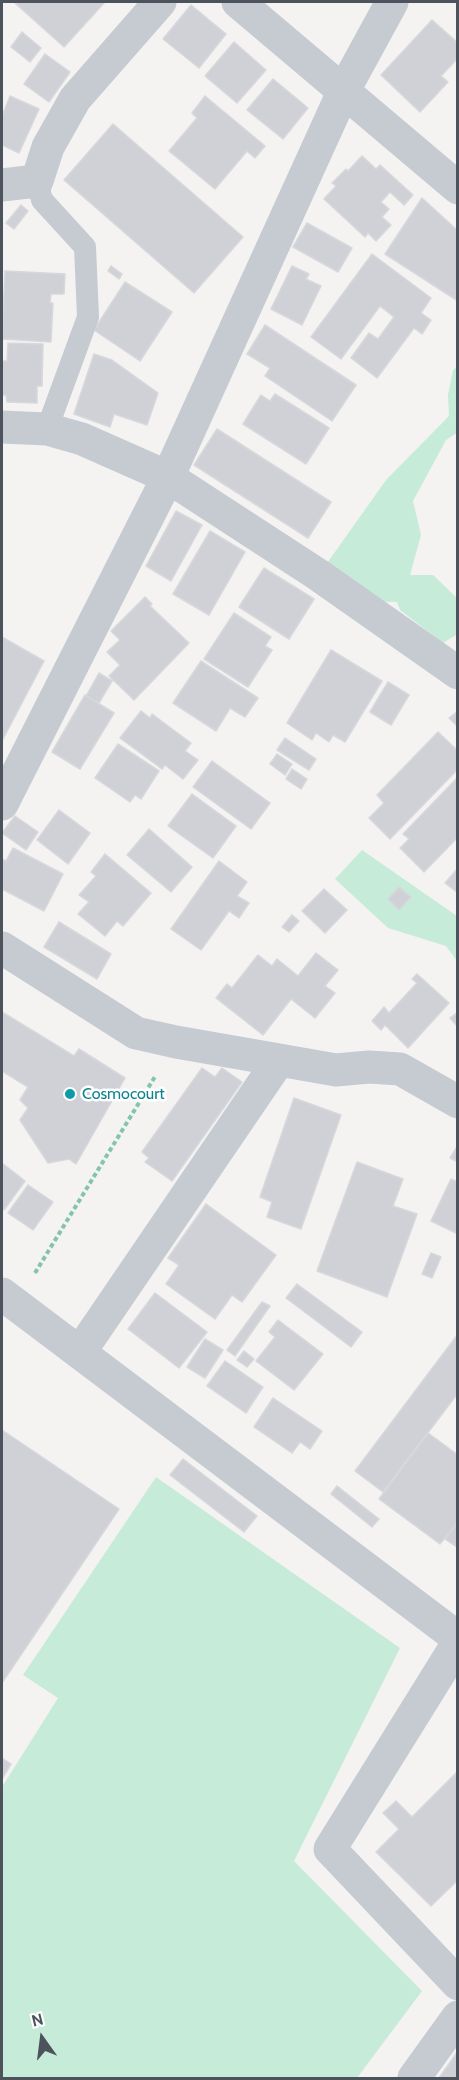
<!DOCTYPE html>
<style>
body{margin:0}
#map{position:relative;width:459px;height:2080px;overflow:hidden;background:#f4f3f2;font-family:Cabin,sans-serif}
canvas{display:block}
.frame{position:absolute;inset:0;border:3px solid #4c535d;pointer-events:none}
.north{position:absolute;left:12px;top:2008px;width:60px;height:60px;-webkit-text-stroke:4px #fff;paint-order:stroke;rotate:346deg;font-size:16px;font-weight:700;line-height:24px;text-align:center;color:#4c535d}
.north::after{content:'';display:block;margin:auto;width:21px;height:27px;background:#4c535d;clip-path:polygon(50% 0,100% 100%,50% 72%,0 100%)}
</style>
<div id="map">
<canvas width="459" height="2080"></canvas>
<div class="frame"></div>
<div class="north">N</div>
</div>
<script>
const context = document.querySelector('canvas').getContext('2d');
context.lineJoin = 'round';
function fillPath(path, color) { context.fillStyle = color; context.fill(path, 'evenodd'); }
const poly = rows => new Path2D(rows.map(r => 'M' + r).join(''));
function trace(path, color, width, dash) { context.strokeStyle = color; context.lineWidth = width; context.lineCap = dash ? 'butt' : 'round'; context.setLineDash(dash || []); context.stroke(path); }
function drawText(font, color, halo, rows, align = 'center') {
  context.font = font + ' Cabin,sans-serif'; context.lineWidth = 5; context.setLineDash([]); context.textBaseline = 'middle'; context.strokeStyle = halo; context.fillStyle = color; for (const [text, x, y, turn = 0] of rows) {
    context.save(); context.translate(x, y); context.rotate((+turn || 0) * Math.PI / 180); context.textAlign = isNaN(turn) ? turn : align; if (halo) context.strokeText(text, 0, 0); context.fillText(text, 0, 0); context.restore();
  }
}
fillPath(poly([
 [457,367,457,433,446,440,413,501,421,535,410,575,433,575,457,598,457,655,456,635,443,643,400,610,397,602,356,601,325,566,386,480,449,416,448,395,453,370],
 [362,850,457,916,457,961,446,946,388,928,335,879],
 [156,1477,400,1648,294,1861,422,1991,357,2078,2,2078,2,1787,58,1698,23,1675]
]), '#c7ebd9');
const building = poly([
 [16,2,105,2,64,47,15,3,16,2],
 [191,5,226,34,199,68,163,39,191,5],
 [432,20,458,43,458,58,441,76,448,82,420,112,381,75,432,20],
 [22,32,41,48,30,62,11,47,22,32],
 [234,42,266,70,237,103,205,76,234,42],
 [45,54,70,72,49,102,24,84,45,54],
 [273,79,308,108,283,139,247,110,273,79],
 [10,96,39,109,19,153,2,145,2,116,10,96],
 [205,96,265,146,255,158,247,151,215,189,169,151,197,118,192,113,205,96],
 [113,124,243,237,194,293,64,180,113,124],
 [362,156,376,169,380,165,413,195,404,205,390,192,381,202,389,209,382,217,391,225,376,241,368,233,365,237,324,199,336,186,332,183,346,169,348,171,362,156],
 [422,198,458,231,458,301,385,254,422,198],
 [21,205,28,211,14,229,6,223,21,205],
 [307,223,352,248,338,272,293,247,307,223],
 [372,254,431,298,421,313,431,320,422,334,414,328,377,378,351,358,369,333,378,339,394,317,380,306,341,359,311,337,372,254],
 [111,266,122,274,119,279,108,271,111,266],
 [292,266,309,274,306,279,321,286,302,325,271,309,292,266],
 [5,271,65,274,64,294,51,294,50,303,53,303,51,342,2,339,5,271],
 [125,282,172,312,140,361,94,330,125,282],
 [265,325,356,385,332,421,265,376,270,368,247,354,265,325],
 [8,343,43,344,42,386,37,386,37,403,7,402,6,395,2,395,2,361,7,361,8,343],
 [94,354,112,360,158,393,147,425,114,414,110,427,74,414,94,354],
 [275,394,329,428,306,464,243,424,261,395,270,401,275,394],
 [217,429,331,502,308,538,194,465,217,429],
 [176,511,202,525,171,581,146,566,176,511],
 [210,531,245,552,209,615,173,594,210,531],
 [264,568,314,599,289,639,239,607,264,568],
 [145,597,152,604,150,606,189,643,134,700,109,676,120,665,107,652,120,640,111,631,145,597],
 [234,613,271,637,265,646,272,650,248,687,204,659,234,613],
 [2,637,44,661,2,741,2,637],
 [331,650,382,681,345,742,333,735,329,742,316,733,312,740,287,723,331,650],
 [201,661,258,698,245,717,230,708,216,731,173,703,201,661],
 [99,673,112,681,99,703,86,696,99,673],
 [388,682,409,695,391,725,370,712,388,682],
 [85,695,114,713,80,769,52,752,85,695],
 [141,711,150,718,152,714,191,743,185,751,198,760,183,779,165,765,162,769,120,738,141,711],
 [458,711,458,727,449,718,458,711],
 [438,732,458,751,458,769,390,839,369,818,384,803,377,795,438,732],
 [285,738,316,759,309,770,277,750,285,738],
 [118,744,159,771,141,799,135,795,130,802,95,778,118,744],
 [277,754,292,764,285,775,270,764,277,754],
 [212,761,270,803,251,829,193,787,212,761],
 [292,769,307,779,301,789,286,779,292,769],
 [458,777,458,837,424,872,400,848,409,839,403,834,458,777],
 [192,794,236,826,213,858,168,826,192,794],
 [59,810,90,833,68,864,37,840,59,810],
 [15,816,38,832,26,850,2,833,15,816],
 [149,829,192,867,171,892,127,855,149,829],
 [13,848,63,874,44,911,2,889,2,859,6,861,13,848],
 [105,854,151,893,123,926,117,921,105,936,78,914,89,902,79,895,96,876,91,872,105,854],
 [219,861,247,882,237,896,249,903,239,918,229,911,201,950,171,929,219,861],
 [458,868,458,893,445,883,458,868],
 [399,887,411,897,399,910,388,899,399,887],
 [324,889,347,910,325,933,302,911,324,889],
 [292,915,299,921,289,932,282,927,292,915],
 [59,922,111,954,97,979,44,947,59,922],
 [316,953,338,970,325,986,335,993,315,1018,291,999,263,1035,216,998,227,984,232,988,258,955,272,966,277,959,298,976,316,953],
 [417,974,449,1003,408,1048,385,1025,381,1030,372,1021,384,1007,389,1013,417,983,412,979,417,974],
 [2,1012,74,1056,79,1049,125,1078,76,1164,69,1159,48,1163,20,1120,28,1108,20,1100,28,1087,2,1071,2,1012],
 [458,1012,458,1027,450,1018,458,1012],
 [202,1068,215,1077,222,1068,242,1082,172,1181,145,1162,149,1158,142,1152,202,1068],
 [294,1098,341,1115,301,1229,267,1217,272,1202,260,1197,294,1098],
 [458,1145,458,1162,450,1158,458,1145],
 [357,1162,403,1179,393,1206,417,1214,387,1297,317,1271,357,1162],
 [2,1163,25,1181,4,1210,2,1208,2,1163],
 [451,1179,458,1182,458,1234,431,1221,451,1179],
 [28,1185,53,1202,33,1230,8,1213,28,1185],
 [206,1204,276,1255,242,1302,232,1295,215,1319,166,1284,179,1265,168,1258,206,1204],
 [431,1253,441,1257,432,1278,422,1274,431,1253],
 [297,1284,362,1332,351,1347,286,1298,297,1284],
 [155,1293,207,1332,179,1368,128,1329,155,1293],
 [262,1302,270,1306,235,1356,227,1350,262,1302],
 [278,1320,323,1354,294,1390,256,1361,275,1337,269,1332,278,1320],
 [458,1334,458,1393,383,1492,355,1471,458,1334],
 [205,1339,223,1350,205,1378,187,1367,205,1339],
 [244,1351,254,1359,247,1367,237,1360,244,1351],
 [225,1361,263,1387,246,1413,207,1386,225,1361],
 [273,1398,322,1431,310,1449,300,1442,292,1453,254,1427,273,1398],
 [2,1430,119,1509,2,1683,2,1430],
 [428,1433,458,1455,458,1522,440,1544,379,1499,428,1433],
 [183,1459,257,1516,244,1532,170,1475,183,1459],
 [337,1486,379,1519,372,1527,331,1494,337,1486],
 [458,1522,458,1548,445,1539,458,1522],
 [2,1758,11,1764,2,1779,2,1758],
 [458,1771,458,1880,431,1906,376,1852,399,1829,383,1813,396,1801,412,1817,458,1771],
 [458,2051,458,2078,439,2078,458,2051]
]);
fillPath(building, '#d0d1d6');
trace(building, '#d7d8dc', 1.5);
trace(poly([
 [35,1273,156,1075]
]), '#83c5ab', 4, [4.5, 3]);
trace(poly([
 [37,181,42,200,85,247,88,317,47,429]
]), '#c5cbd1', 22);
trace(poly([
 [238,2,458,188],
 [2,185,37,181,48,147,75,99,160,2],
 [2,427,47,429,82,439,168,477,317,574,458,673],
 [2,804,168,477,344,90,392,2],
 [2,948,136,1033,176,1042,279,1060],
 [2,1294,458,1638],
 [80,1352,279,1060,336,1070,369,1067,400,1069,458,1102],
 [458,1643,330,1849,458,1984],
 [414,2078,458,2017]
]), '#c5cbd1', 33);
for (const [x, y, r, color] of [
 [70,1094,6,"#0f9aa8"]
]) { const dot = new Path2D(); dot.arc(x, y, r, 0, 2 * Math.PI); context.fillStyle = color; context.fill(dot); trace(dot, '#fff', 2); }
drawText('16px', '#0d838f', '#fff', [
 ["Cosmocourt",82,1094]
], 'left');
</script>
